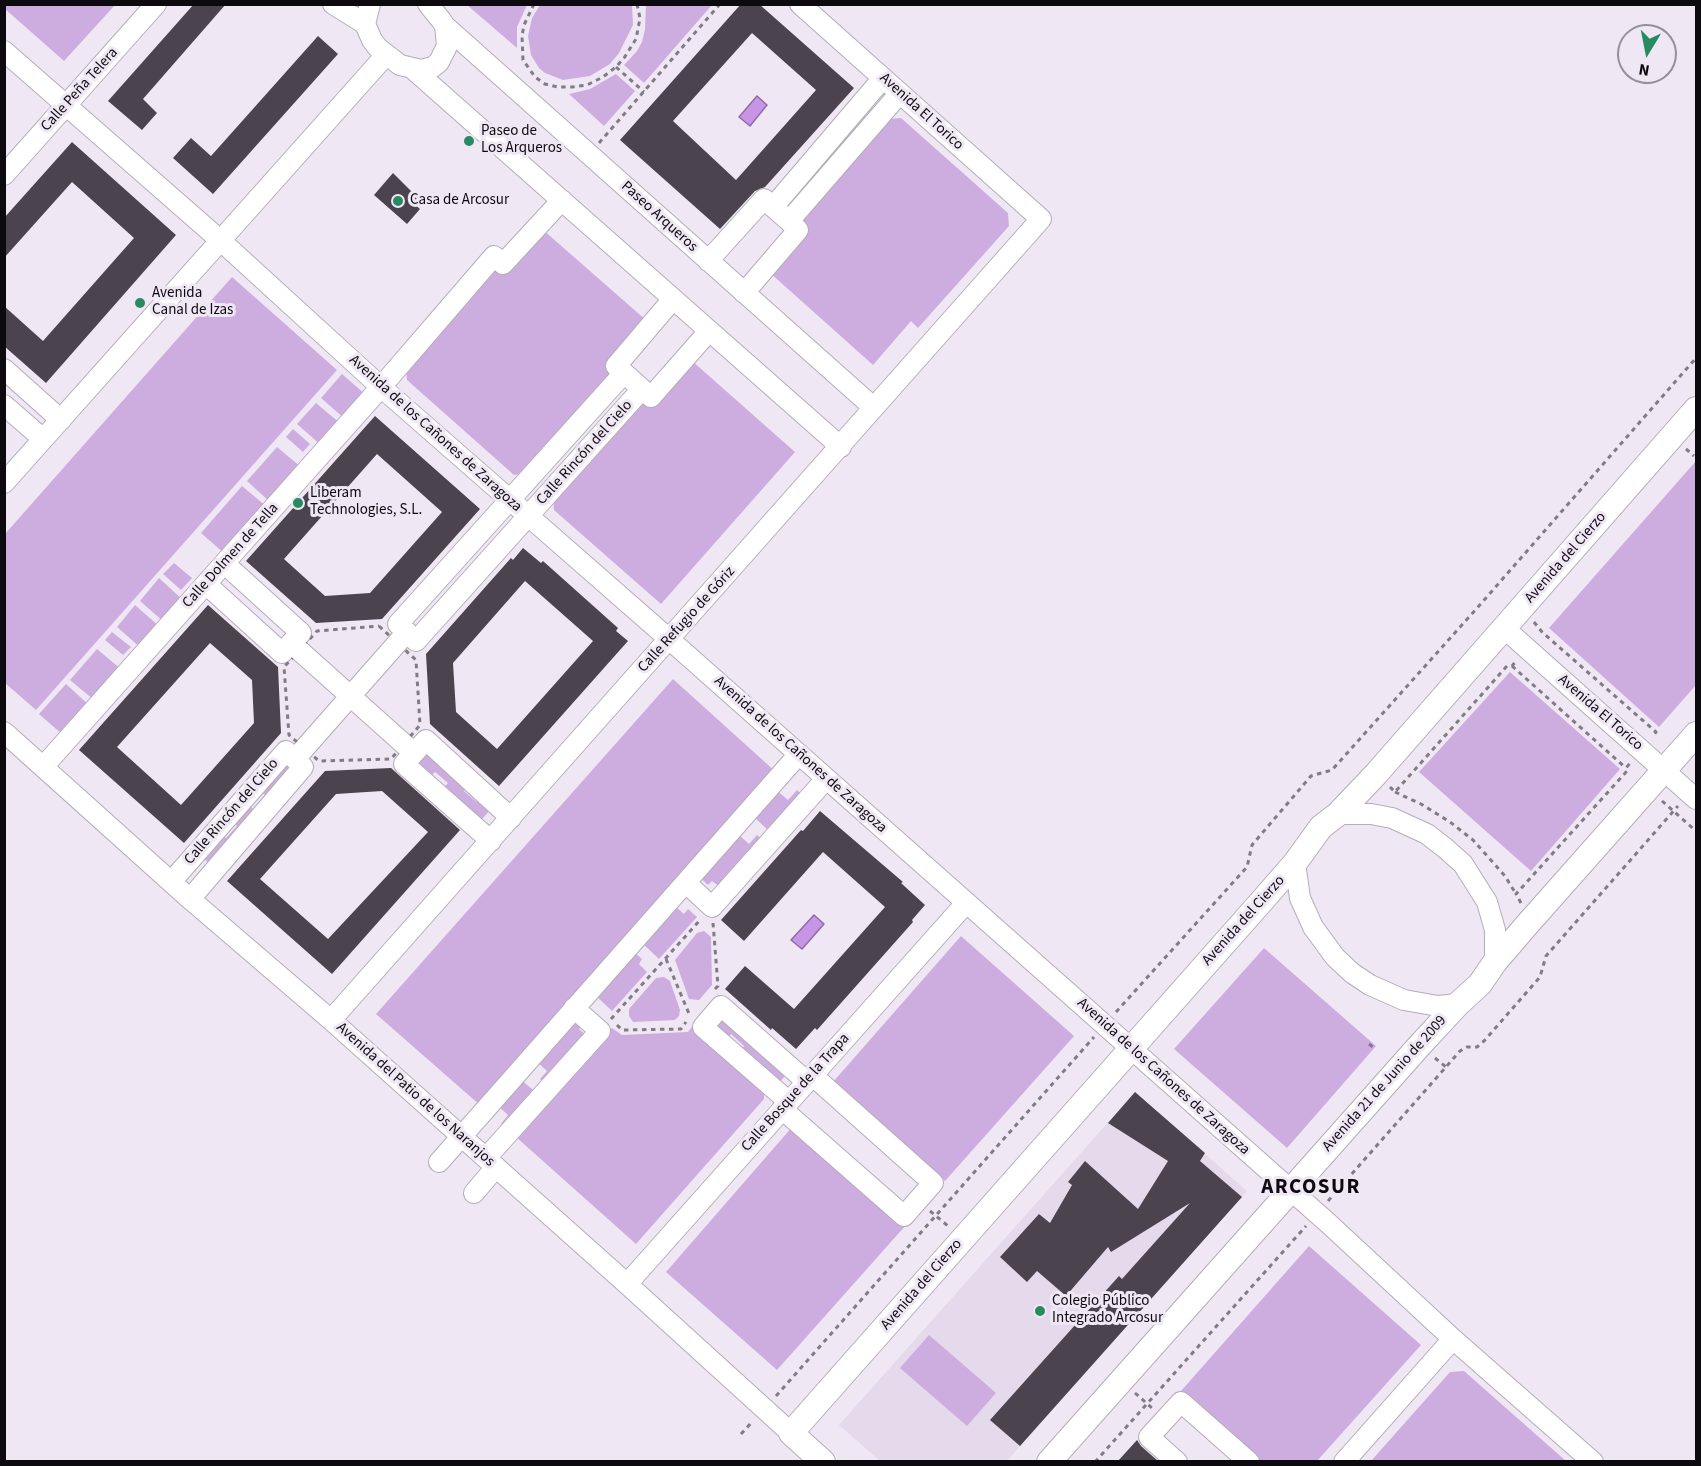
<!DOCTYPE html>
<meta charset="utf-8">
<style>
body{margin:0}
#map{position:relative;width:1701px;height:1466px;overflow:hidden;background:#f0e7f5;font-family:"Source Sans 3",sans-serif}
canvas{display:block}
.frame{position:absolute;inset:0;border:6px solid #0d0a0f;pointer-events:none}
.north{position:absolute;left:1617px;top:24px;width:60px;height:60px;box-sizing:border-box;background:#f0e7f5;border:2px solid #958f99;border-radius:50%;rotate:190deg;font-size:16px;font-weight:700;line-height:24px;text-align:center;color:#0d0a0f}
.north::after{content:'';display:block;margin:auto;width:21px;height:27px;background:#288a63;clip-path:polygon(50% 0,100% 100%,50% 72%,0 100%)}
</style>
<div id="map">
<canvas width="1701" height="1466"></canvas>
<div class="frame"></div>
<div class="north">N</div>
</div>
<script>
const context = document.querySelector('canvas').getContext('2d');
context.lineJoin = 'round';
function fillPath(path, color) { context.fillStyle = color; context.fill(path, 'evenodd'); }
const poly = rows => new Path2D(rows.map(r => 'M' + r).join(''));
function trace(path, color, width, dash) { context.strokeStyle = color; context.lineWidth = width; context.lineCap = dash ? 'butt' : 'round'; context.setLineDash(dash || []); context.stroke(path); }
function drawText(font, color, halo, rows, align = 'center') {
  context.font = font + ' "Source Sans 3",sans-serif'; context.lineWidth = 6; context.setLineDash([]); context.textBaseline = 'middle'; context.strokeStyle = halo; context.fillStyle = color; for (const [text, x, y, turn = 0] of rows) {
    context.save(); context.translate(x, y); context.rotate((+turn || 0) * Math.PI / 180); context.textAlign = isNaN(turn) ? turn : align; if (halo) context.strokeText(text, 0, 0); context.fillText(text, 0, 0); context.restore();
  }
}
fillPath(poly([
 [1135,1092,1247,1191,1007,1461,880,1461,839,1425]
]), '#e5d9ec');
fillPath(poly([
 [5,4,115,4,115,5,64,61,5,9],
 [467,5,527,5,517,27,517,48],
 [540,5,632,5,633,25,619,53,610,64,590,76,563,80,545,73,539,68,531,55,528,36,532,18],
 [646,5,712,5,644,83,624,65,637,51,642,42,645,29],
 [616,74,635,91,604,126,569,94,590,89],
 [901,118,1008,213,1009,226,918,328,911,321,873,365,769,272,799,221,888,119],
 [542,229,647,321,616,373,527,473,514,475,407,380,406,366,496,266],
 [232,277,337,370,36,710,5,683,5,534],
 [691,360,795,452,661,604,554,510,553,496,643,396],
 [342,374,366,395,345,419,321,398],
 [316,403,341,424,322,446,297,424],
 [293,429,310,444,303,452,286,437],
 [277,447,301,467,270,502,247,481],
 [1696,461,1696,685,1659,727,1549,628],
 [242,486,267,507,225,554,201,533],
 [174,563,192,578,181,590,163,574],
 [159,578,183,600,164,622,140,601],
 [135,605,160,627,141,648,117,627],
 [112,632,131,647,123,655,105,640],
 [97,649,122,670,94,700,70,680],
 [1510,672,1620,769,1531,871,1419,772],
 [673,679,777,773,481,1106,376,1014],
 [66,684,90,706,63,735,39,714],
 [428,751,468,786,464,791,477,802,481,798,492,808,481,820,444,787,448,783,435,772,431,776,417,763],
 [287,762,295,769,269,799,261,791],
 [776,790,788,800,797,790,803,795,771,833,753,816],
 [249,805,256,812,211,865,202,857,222,835,226,838,237,826,234,822],
 [738,834,749,844,757,835,763,840,720,887,712,881,708,885,699,877],
 [675,906,684,914,688,909,697,917,659,959,642,943],
 [704,931,711,937,712,985,699,1000,689,999,675,960,697,933],
 [961,936,1074,1036,945,1181,833,1082],
 [1264,948,1376,1046,1287,1148,1174,1049],
 [634,952,642,959,639,964,647,972,612,1011,595,995],
 [664,977,670,981,680,1010,679,1016,675,1020,633,1022,629,1016,629,1009,656,978],
 [726,1016,763,1049,759,1053,773,1066,777,1061,789,1071,779,1083,741,1050,744,1046,731,1034,728,1038,716,1027],
 [574,1017,583,1025,579,1029,588,1037,546,1085,540,1079,547,1071,536,1061],
 [694,1024,764,1086,764,1099,636,1244,516,1137,612,1028,622,1035,688,1032],
 [520,1079,538,1094,507,1129,501,1124,508,1115,497,1105],
 [793,1126,906,1225,777,1370,666,1272],
 [1309,1246,1421,1345,1317,1461,1260,1461,1181,1391],
 [929,1335,996,1393,967,1426,900,1368],
 [1464,1371,1566,1461,1371,1461,1450,1372]
]), '#cdade0');
const water = poly([
 [757,96,767,105,750,126,739,117,757,96],
 [814,915,824,924,802,949,791,940,814,915]
]);
fillPath(water, '#c895e6');
trace(water, '#906ba6', 1.5);
fillPath(poly([
 [194,4,226,4,143,99,157,113,142,130,108,101],
 [741,4,759,4,854,88,765,187,755,191,720,229,620,140],
 [752,33,816,90,736,180,673,121],
 [318,36,338,54,213,194,173,158,191,138,211,156],
 [72,142,176,235,46,383,4,346,4,306,43,341,134,238,72,182,4,258,4,218],
 [393,173,418,198,413,203,420,209,407,224,374,195],
 [375,416,480,509,382,619,316,623,246,561],
 [377,454,442,512,370,593,325,596,284,559],
 [523,548,541,563,543,561,618,628,616,631,628,641,499,786,430,724,426,654,511,558,513,560],
 [525,581,593,641,497,749,456,712,453,663],
 [208,605,278,667,281,733,184,843,79,750],
 [210,643,252,680,254,723,181,805,117,747],
 [391,768,460,830,332,974,227,881,325,771],
 [382,791,428,832,328,939,260,879,336,794],
 [820,811,903,882,901,883,925,905,912,920,913,922,817,1030,815,1028,796,1049,772,1028,771,1030,725,989,745,966,794,1009,885,907,823,852,744,941,721,920,801,830,803,831],
 [1135,1092,1205,1153,1200,1161,1242,1197,1020,1446,990,1420,1119,1276,1122,1279,1190,1203,1111,1252,1108,1247,1066,1296,1037,1271,1027,1282,1000,1257,1039,1214,1050,1223,1072,1185,1068,1182,1085,1161,1138,1209,1168,1161,1108,1123],
 [1137,1440,1141,1446,1158,1461,1118,1461]
]), '#4b444f');
const minor = poly([
 [333,4,365,24],
 [370,4,365,24,372,40,378,48,400,65,421,70,433,67,439,62,447,46,445,26,441,20,428,4],
 [445,26,873,407],
 [4,51,220,240,381,387,669,639,1328,1223,1453,1339,1593,1462],
 [414,70,841,447],
 [883,78,773,207,789,221,900,93],
 [4,175,156,4],
 [708,261,764,199,773,207],
 [744,293,798,230,789,221],
 [4,369,61,420],
 [624,373,642,389,416,641,398,624,624,373],
 [624,373,616,366,673,299],
 [642,389,651,397,709,331],
 [4,405,43,439],
 [4,483,386,55],
 [206,584,282,653,291,643,301,633,225,564],
 [1504,628,1696,799],
 [291,643,414,753],
 [4,732,190,899,331,1020,627,1284,791,1433],
 [295,759,407,632],
 [43,767,381,387,494,256,503,264,562,200],
 [1338,814,1371,814,1392,818,1427,834,1445,848,1463,864,1487,902,1495,930,1495,962],
 [491,841,404,764,426,740,511,818],
 [1295,863,1300,898,1313,927,1335,957,1352,973,1370,985,1404,1000,1438,1006,1458,1004],
 [171,882,286,751,295,759,303,767,190,899],
 [686,883,712,907,826,779],
 [331,1020,1041,219,800,4],
 [788,1101,703,1027,721,1006,806,1081],
 [782,1109,904,1216,918,1200,933,1183,812,1075],
 [486,1158,600,1031,574,1008],
 [439,1162,799,754],
 [474,1193,496,1167],
 [627,1284,966,903],
 [1177,1462,1149,1437,1181,1402,1249,1462],
 [1344,1462,1453,1339]
]);
const major = poly([
 [823,1462,791,1433,1261,902,1295,863,1321,827,1338,814,1376,774,1696,409],
 [1049,1462,1420,1045,1458,1004,1480,984,1495,962,1525,927,1696,734]
]);
trace(minor, '#b4acb9', 22);
trace(major, '#b4acb9', 26);
trace(poly([
 [534,4,524,25,522,36,523,60,535,77,545,84,558,87,572,87,587,85,603,77,616,67,624,58,636,39,638,29,640,18,637,4],
 [616,67,644,92],
 [599,143,720,4],
 [1686,449,1694,456],
 [1534,622,1542,632,1656,732,1653,736],
 [379,626,416,660,420,725,391,759,319,761,289,735,284,667,317,631,379,626],
 [1512,666,1626,768],
 [1390,787,1395,792,1507,666,1512,666,1517,660],
 [1395,792,1421,804,1450,822,1473,840,1505,876,1516,894],
 [1662,801,1696,831],
 [1521,903,1516,894,1627,771,1626,768,1631,762],
 [713,923,718,986,714,990],
 [666,959,690,1016],
 [1116,1012,1247,867,1252,845,1311,776,1332,770,1478,607,1696,358],
 [611,1019,701,919],
 [617,1025,622,1030,681,1029,686,1022],
 [1369,1044,1374,1048],
 [1435,1058,1446,1067],
 [1328,1201,1460,1051,1467,1047,1477,1047,1484,1041,1540,977,1546,956,1678,806],
 [930,1211,948,1226],
 [1135,1393,1153,1409],
 [776,1396,1094,1037],
 [741,1434,753,1421],
 [1095,1462,1306,1226]
]), '#817b85', 3, [4.5, 4.5]);
trace(minor, '#fff', 20);
trace(major, '#fff', 24);
for (const [x, y, r, color] of [
 [469,141,6,"#288a63"],
 [398,201,6,"#288a63"],
 [140,303,6,"#288a63"],
 [298,503,6,"#288a63"],
 [1040,1311,6,"#288a63"]
]) { const dot = new Path2D(); dot.arc(x, y, r, 0, 2 * Math.PI); context.fillStyle = color; context.fill(dot); trace(dot, '#f0e7f5', 2); }
drawText('15px', '#0d0a0f', '#f0e7f5', [
 ["Calle Peña Telera",80,90,-48],
 ["Avenida El Torico",921,112,42],
 ["Paseo Arqueros",659,217,42],
 ["Avenida de los Cañones de Zaragoza",435,434,42],
 ["Calle Rincón del Cielo",585,453,-48],
 ["Calle Dolmen de Tella",231,556,-48],
 ["Avenida del Cierzo",1566,558,-49],
 ["Calle Refugio de Góriz",687,620,-48],
 ["Avenida El Torico",1600,713,41],
 ["Avenida de los Cañones de Zaragoza",800,755,42],
 ["Calle Rincón del Cielo",232,812,-49],
 ["Avenida del Cierzo",1244,921,-48],
 ["Avenida de los Cañones de Zaragoza",1163,1077,42],
 ["Avenida 21 de Junio de 2009",1385,1084,-48],
 ["Calle Bosque de la Trapa",796,1093,-48],
 ["Avenida del Patio de los Naranjos",415,1095,42],
 ["Avenida del Cierzo",922,1285,-49]
]);
drawText('15px', '#0d0a0f', '#f0e7f5', [
 ["Paseo de",481,132],
 ["Los Arqueros",481,149],
 ["Casa de Arcosur",410,201],
 ["Avenida",152,294],
 ["Canal de Izas",152,311],
 ["Liberam",310,494],
 ["Technologies, S.L.",310,511],
 ["Colegio Público",1052,1302],
 ["Integrado Arcosur",1052,1319]
], 'left');
context.letterSpacing = '1.5px';
drawText('bold 21px', '#0d0a0f', '#f0e7f5', [
 ["ARCOSUR",1311,1188]
]);
context.letterSpacing = '0px';
</script>
